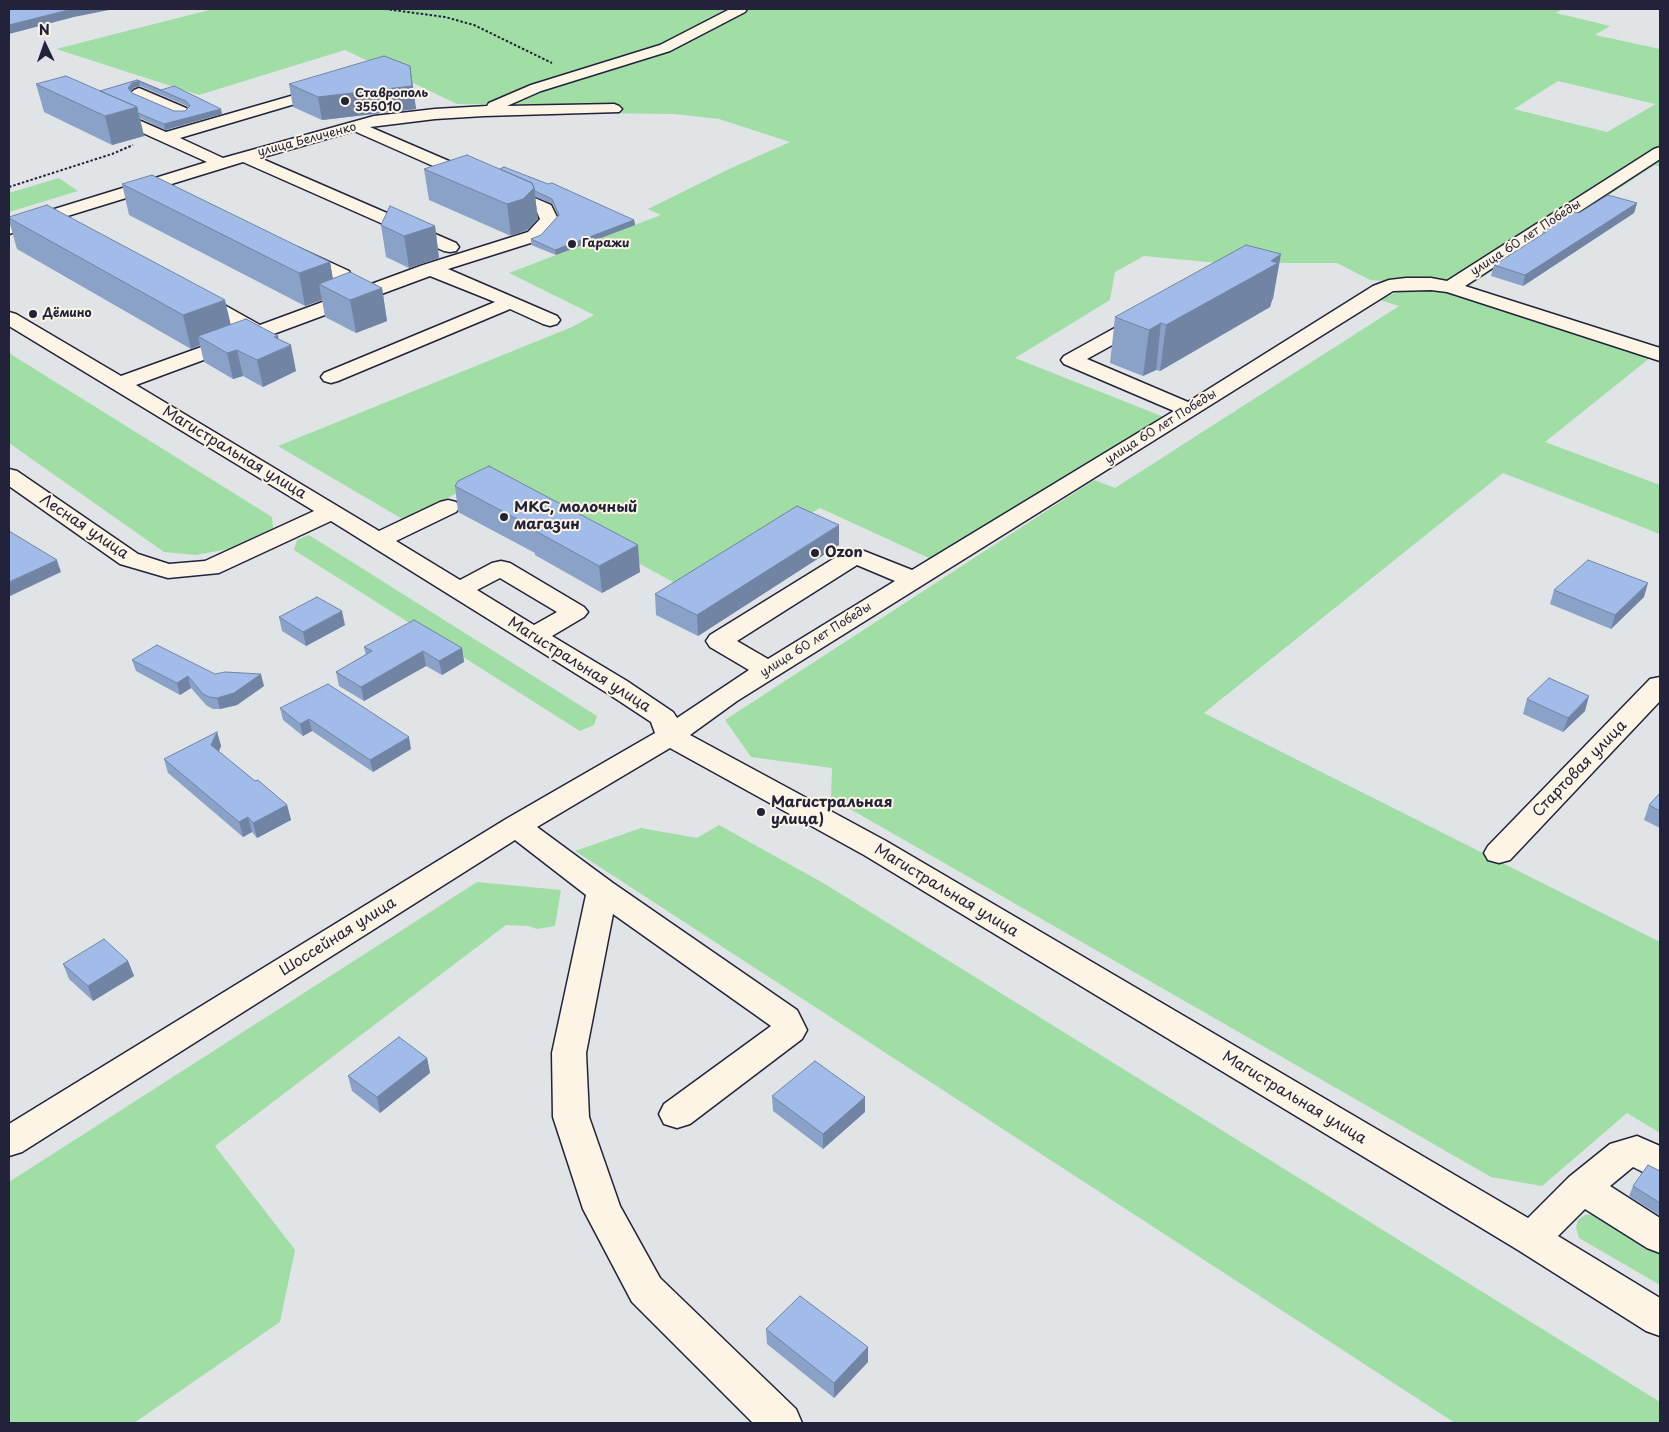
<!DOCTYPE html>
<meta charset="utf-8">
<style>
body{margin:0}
#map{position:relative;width:1669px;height:1432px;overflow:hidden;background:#e1e4e6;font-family:"Playpen Sans",sans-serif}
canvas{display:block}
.frame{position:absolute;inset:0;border:10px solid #22223b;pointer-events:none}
.north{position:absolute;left:20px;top:20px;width:50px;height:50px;-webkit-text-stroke:4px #fcf5e5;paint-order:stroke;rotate:357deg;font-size:14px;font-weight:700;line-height:20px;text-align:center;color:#22223b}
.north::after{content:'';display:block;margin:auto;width:18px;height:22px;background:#22223b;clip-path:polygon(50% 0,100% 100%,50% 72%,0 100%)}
</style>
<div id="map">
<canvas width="1669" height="1432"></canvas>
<div class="frame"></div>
<div class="north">N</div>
</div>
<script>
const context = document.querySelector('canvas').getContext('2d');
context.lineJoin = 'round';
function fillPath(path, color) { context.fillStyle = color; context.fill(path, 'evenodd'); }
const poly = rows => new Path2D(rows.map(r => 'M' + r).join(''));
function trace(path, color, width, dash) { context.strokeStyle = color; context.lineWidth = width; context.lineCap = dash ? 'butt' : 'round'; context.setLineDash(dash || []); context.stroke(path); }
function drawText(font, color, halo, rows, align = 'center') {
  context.font = font + ' "Playpen Sans",sans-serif'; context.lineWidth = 4; context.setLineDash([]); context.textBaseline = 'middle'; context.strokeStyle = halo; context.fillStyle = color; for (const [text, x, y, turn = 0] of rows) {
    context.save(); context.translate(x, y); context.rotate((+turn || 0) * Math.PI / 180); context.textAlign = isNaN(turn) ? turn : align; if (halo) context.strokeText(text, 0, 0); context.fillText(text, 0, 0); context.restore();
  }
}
fillPath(poly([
 [213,9,1563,9,1556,13,1610,26,1595,35,1660,49,1660,167,1655,165,1469,286,1656,347,1660,343,1660,359,1651,357,1545,442,1660,485,1660,534,1503,473,1204,713,1660,942,1660,1133,1627,1113,1542,1186,1491,1177,831,798,832,768,751,757,725,720,1094,480,1115,488,1399,306,1380,300,1397,292,1384,281,1370,280,1337,263,1218,263,1144,256,1115,272,1110,300,1015,358,1164,417,931,559,820,508,684,588,485,479,404,520,278,446,572,327,594,315,509,273,661,215,648,209,729,169,790,142,719,119,674,114,590,113,593,105,457,104,345,50,199,95,56,49],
 [1558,81,1655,104,1656,104,1607,132,1514,109],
 [59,178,78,191,9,212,9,193],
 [9,353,272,517,273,528,228,549,196,555,164,552,9,443],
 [309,535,597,716,594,725,580,731,294,550,297,540],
 [719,825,825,884,1660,1402,1660,1423,1455,1423,575,851,641,828,697,838],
 [477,882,561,890,555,926,537,929,528,926,506,925,215,1146,295,1250,280,1322,134,1423,9,1423,9,1182],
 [1596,1214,1606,1218,1660,1249,1660,1285,1579,1238,1576,1227,1578,1220,1585,1215]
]), '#a0dea5');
const minor = poly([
 [730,9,747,9,745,12,670,51,541,91,507,106,614,104,619,106,622,109,619,112,484,116,435,119,370,127,551,205,558,219,540,240,448,269,557,316,560,320,557,324,550,326,543,324,510,309,338,381,331,383,324,381,321,377,324,373,495,302,430,276,136,385,379,531,440,502,448,500,456,502,460,507,456,512,396,541,460,580,492,563,501,561,510,563,584,607,588,612,584,617,552,636,627,681,673,712,677,718,749,670,710,647,706,641,710,635,846,551,855,549,864,551,912,570,1174,411,1064,364,1061,360,1064,356,1140,314,1147,312,1154,314,1157,318,1154,322,1087,359,1188,402,1373,286,1389,280,1406,278,1431,278,1447,281,1654,149,1660,147,1660,159,1465,286,1660,348,1660,361,1447,292,1431,290,1393,291,737,701,690,735,886,841,1528,1218,1569,1177,1610,1144,1637,1136,1660,1146,1660,1179,1647,1174,1633,1167,1610,1186,1660,1218,1660,1253,1647,1248,1585,1209,1558,1236,1660,1298,1660,1336,1646,1331,1518,1250,864,855,670,748,537,827,613,883,797,1010,807,1030,802,1039,690,1124,677,1128,664,1124,659,1114,664,1104,771,1026,613,914,586,1053,589,1117,620,1206,660,1278,796,1409,802,1423,753,1423,632,1302,583,1209,553,1117,552,1053,586,895,515,840,22,1152,9,1156,9,1124,506,819,655,733,651,722,607,693,331,521,219,573,168,578,120,564,9,486,9,469,17,471,138,554,169,564,205,561,314,511,9,326,9,312,16,314,121,376,243,332,189,301,186,297,189,293,196,291,203,293,260,325,423,265,528,232,540,219,537,212,354,131,260,158,456,243,459,247,456,251,450,252,444,251,243,162,9,234,9,223,207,162,103,115,100,112,103,109,113,109,166,132,322,87,327,85,332,87,335,90,332,93,180,138,223,158,374,116,435,109,487,106,489,103,531,85,660,45,730,9],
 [857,565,895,581,768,659,737,641,857,565],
 [500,578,557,612,534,625,477,590,500,578],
 [139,88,186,108,189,111,186,114,176,114,134,96,131,93,134,90,139,88],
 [299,248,349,271,351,275,349,279,342,281,335,279,293,257,290,253,293,249,299,248],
 [1660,677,1660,701,1510,860,1499,863,1488,860,1484,853,1488,846,1650,679,1660,677]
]);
trace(minor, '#22223b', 3);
trace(poly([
 [385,9,445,17,474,25,552,63],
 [9,187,112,154,133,145]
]), '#22223b', 2, [2.5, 2]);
fillPath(minor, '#fcf5e5');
fillPath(poly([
 [410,66,416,109,322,120,293,107,289,84],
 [137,80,222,114,165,130,140,118,144,136,112,145,44,112,36,84,100,91],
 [140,86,187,106,188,108,185,111,174,111,132,93,131,91,133,88],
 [424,169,500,169,634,220,635,225,556,255,531,245,531,239,541,235,558,216,553,204,535,197,538,219,527,230,511,236,429,200],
 [122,184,330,262,333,279,382,288,387,321,356,333,325,317,322,300,305,306,129,215],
 [1637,203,1634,213,1523,286,1491,276,1494,265,1542,235,1543,231,1579,213],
 [9,217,230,324,278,339,296,371,263,387,243,376,233,379,204,362,200,345,191,349,17,249,9,221],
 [381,225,435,226,439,258,409,268,386,257],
 [1273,299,1272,300,1270,307,1160,371,1156,370,1143,376,1110,363,1115,317],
 [455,486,640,572,602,593,535,555,535,553,458,512],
 [839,545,698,636,656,615,655,594],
 [1554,590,1644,597,1611,629,1550,604],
 [279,617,345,625,306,646,282,631],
 [364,647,462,648,464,662,442,675,426,666,364,701,339,686,336,672,366,655],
 [132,660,215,674,264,686,237,705,220,709,213,709,206,705,191,688,180,695,136,671],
 [1527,699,1585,711,1563,732,1523,714],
 [280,708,411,749,373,772,312,731,303,736,283,720],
 [217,732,221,746,219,752,255,781,287,805,291,820,257,838,252,832,243,837,168,773,164,759],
 [1660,793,1660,828,1644,820,1649,805],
 [128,961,134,976,93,1001,69,979,63,964],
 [427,1058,430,1073,380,1113,352,1091,348,1076],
 [772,1096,865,1097,865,1112,823,1149,773,1111],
 [1660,1171,1660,1216,1629,1196,1633,1186],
 [766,1329,868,1347,868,1362,834,1398,767,1344]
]), '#8ba2c8');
fillPath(poly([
 [72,9,114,9,74,17,9,34,9,25],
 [410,66,416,109,322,120,318,97],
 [139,81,140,86,133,88,129,93,128,88,132,83],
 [137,107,144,136,112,145,105,116],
 [221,109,222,114,165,130,164,124],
 [534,188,538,219,527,230,511,236,507,204],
 [1637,203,1634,213,1523,286,1525,275],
 [634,220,635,225,556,255,555,250],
 [435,226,439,258,409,268,404,236],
 [1281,254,1273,299,1272,300,1270,307,1160,371,1166,325],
 [330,262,335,292,319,284,322,300,305,306,299,273],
 [382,288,387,321,356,333,350,300],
 [225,300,233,334,198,336,200,345,191,349,183,315],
 [1161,323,1156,370,1143,376,1149,330],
 [278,336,281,350,291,345,296,371,263,387,257,360,274,337],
 [237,350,243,376,233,379,227,353],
 [839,525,839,545,698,636,697,615],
 [638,545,640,572,602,593,599,566],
 [57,560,61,572,10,596,9,592,9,582],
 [1648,583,1644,597,1611,629,1615,615],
 [342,611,345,625,306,646,303,632],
 [462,648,464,662,442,675,439,661],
 [423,651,426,666,364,701,361,687],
 [261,674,264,686,237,705,220,709,217,698],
 [188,676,191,688,180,695,177,683],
 [1589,696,1585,711,1563,732,1568,718],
 [309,719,312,731,303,736,300,724],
 [217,732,221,746,215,760,211,745],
 [409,737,411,749,373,772,370,760],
 [287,805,291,820,257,838,253,823],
 [248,817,252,832,243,837,239,822],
 [128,961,134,976,93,1001,88,986],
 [427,1058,430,1073,380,1113,377,1097],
 [865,1097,865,1112,823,1149,823,1134],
 [868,1347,868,1362,834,1398,834,1383]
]), '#7184a3');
const building = poly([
 [9,9,72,9,9,25,9,9],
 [384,56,410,66,412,86,318,97,289,84,384,56],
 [66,76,137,107,105,116,36,84,66,76],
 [137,80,161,90,174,86,221,109,164,124,138,113,137,107,100,91,137,80],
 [139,81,186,101,190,106,185,111,174,111,132,93,128,88,132,83,139,81],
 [467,155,532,183,534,188,523,199,507,204,424,169,467,155],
 [504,167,548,184,552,183,634,220,555,250,531,239,541,235,559,215,552,199,535,191,534,188,532,183,500,169,504,167],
 [152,175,330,262,299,273,122,184,152,175],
 [1608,195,1637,203,1525,275,1494,265,1546,232,1543,231,1574,212,1579,213,1608,195],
 [47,205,225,300,183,315,9,218,9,217,47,205],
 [390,206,435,226,404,236,381,225,390,206],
 [1246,245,1281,254,1271,261,1278,263,1166,325,1161,323,1149,330,1115,317,1246,245],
 [350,272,382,288,350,300,319,284,350,272],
 [246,319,278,336,274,337,291,345,257,360,237,350,227,353,198,336,246,319],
 [489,466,638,545,599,566,532,529,534,528,455,486,458,481,489,466],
 [797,506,839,525,697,615,655,594,797,506],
 [9,531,57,560,9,582,9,531],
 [1588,560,1648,583,1615,615,1554,590,1588,560],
 [317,597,342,611,303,632,279,617,317,597],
 [414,620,462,648,439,661,423,651,361,687,336,672,372,651,364,647,414,620],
 [157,645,215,674,225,672,261,674,234,693,217,698,209,697,203,694,188,676,177,683,132,660,157,645],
 [1549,678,1589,696,1568,718,1527,699,1549,678],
 [328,684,409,737,370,760,309,719,300,724,280,708,328,684],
 [217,732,211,745,255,781,258,780,287,805,253,823,248,817,239,822,164,759,217,732],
 [1660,793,1660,811,1649,805,1660,793],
 [104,939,128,961,88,986,63,964,104,939],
 [399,1037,427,1058,377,1097,348,1076,399,1037],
 [815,1061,865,1097,823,1134,772,1096,815,1061],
 [1648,1165,1660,1171,1660,1203,1633,1186,1648,1165],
 [800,1296,868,1347,834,1383,766,1329,800,1296]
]);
fillPath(building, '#a2bce9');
trace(building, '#7184a3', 1);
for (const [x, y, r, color] of [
 [345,101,5,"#22223b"],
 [572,244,5,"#22223b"],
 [33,314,5,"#22223b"],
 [504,517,5,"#22223b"],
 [815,553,5,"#22223b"],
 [761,812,5,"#22223b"]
]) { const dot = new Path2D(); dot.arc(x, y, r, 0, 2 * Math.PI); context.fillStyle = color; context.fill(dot); trace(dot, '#fcf5e5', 2); }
drawText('bold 12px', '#22223b', '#fcf5e5', [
 ["Ставрополь",355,94],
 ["355010",355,108],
 ["Гаражи",582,244],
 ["Дёмино",43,314]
], 'left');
drawText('12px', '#22223b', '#fcf5e5', [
 ["улица Беличенко",307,140,-15],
 ["улица 60 лет Победы",1526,238,-33],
 ["улица 60 лет Победы",1161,427,-32],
 ["улица 60 лет Победы",816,640,-32]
]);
drawText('15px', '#22223b', '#fcf5e5', [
 ["Магистральная улица",234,453,31],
 ["Лесная улица",84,527,34],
 ["Магистральная улица",579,665,32],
 ["Стартовая улица",1580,769,-46],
 ["Магистральная улица",946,891,31],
 ["Шоссейная улица",338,937,-32],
 ["Магистральная улица",1294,1098,31]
]);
drawText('bold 15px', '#22223b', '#fcf5e5', [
 ["МКС, молочный",514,508],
 ["магазин",514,525],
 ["Ozon",825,553],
 ["Магистральная",771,803],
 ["улица)",771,820]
], 'left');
</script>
